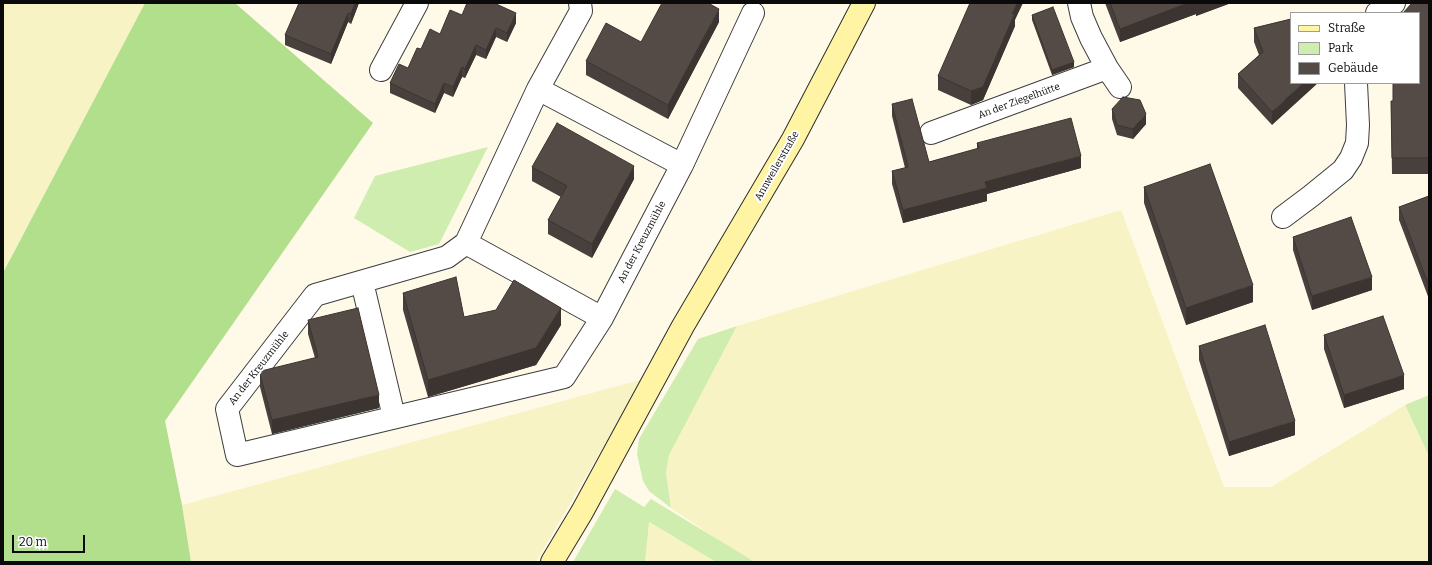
<!DOCTYPE html>
<meta charset="utf-8">
<style>
body{margin:0}
#map{position:relative;width:1432px;height:565px;overflow:hidden;background:#fffae8;font-family:Bitter,serif}
canvas{display:block}
.frame{position:absolute;inset:0;border:4px solid #0a0a0a;pointer-events:none}
.legend{position:absolute;left:1290px;top:12px;width:130px;height:72px;box-sizing:border-box;background:#fff;border:1px solid #9d9d9d;margin:0;padding:5px 7px;list-style:none;font-size:12px;color:#0a0a0a}
.legend li{display:flex;align-items:center;gap:8px;height:20px}
.legend b{width:20px;border:1px solid #9d9d9d}
.scale{position:absolute;left:12px;top:535px;width:73px;height:18px;box-sizing:border-box;border:2px solid #0a0a0a;border-top:0;padding-left:5px;font-size:12px;line-height:14px;white-space:nowrap;color:#0a0a0a;-webkit-text-stroke:3px #fff;paint-order:stroke}
</style>
<div id="map">
<canvas width="1432" height="565"></canvas>
<div class="frame"></div>
<ul class="legend">
<li><b style="height:5px;background:#fff4a3"></b>Straße</li>
<li><b style="height:11px;background:#cfedae"></b>Park</li>
<li><b style="height:11px;background:#544b46"></b>Gebäude</li>
</ul>
<div class="scale">20 m</div>
</div>
<script>
const context = document.querySelector('canvas').getContext('2d');
context.lineJoin = 'round';
function fillPath(path, color) { context.fillStyle = color; context.fill(path, 'evenodd'); }
const poly = rows => new Path2D(rows.map(r => 'M' + r).join(''));
function trace(path, color, width, dash) { context.strokeStyle = color; context.lineWidth = width; context.lineCap = dash ? 'butt' : 'round'; context.setLineDash(dash || []); context.stroke(path); }
function drawText(font, color, halo, rows, align = 'center') {
  context.font = font + ' Bitter,serif'; context.lineWidth = 4; context.setLineDash([]); context.textBaseline = 'middle'; context.strokeStyle = halo; context.fillStyle = color; for (const [text, x, y, turn = 0] of rows) {
    context.save(); context.translate(x, y); context.rotate((+turn || 0) * Math.PI / 180); context.textAlign = isNaN(turn) ? turn : align; if (halo) context.strokeText(text, 0, 0); context.fillText(text, 0, 0); context.restore();
  }
}
fillPath(poly([
 [3,3,145,3,3,273],
 [1121,210,1224,487,1271,487,1405,405,1429,456,1429,562,755,562,721,542,671,508,666,473,669,455,737,326],
 [643,379,536,562,191,562,182,505],
 [648,522,716,562,645,562]
]), '#f8f3c5');
fillPath(poly([
 [488,147,439,244,410,252,354,218,375,176],
 [737,326,669,455,666,473,671,508,649,491,643,481,637,454,639,439,698,339],
 [1429,395,1429,456,1405,405],
 [615,489,644,507,651,499,755,562,716,562,649,522,645,562,573,562]
]), '#cfedae');
fillPath(poly([
 [145,3,235,3,373,123,165,421,182,505,191,562,3,562,3,273]
]), '#b1df8c');
const street = poly([
 [580,3,581,11,538,89,682,165],
 [1079,3,1082,17,1091,38,1107,68,1120,87],
 [1377,13,1394,3],
 [381,70,417,3],
 [538,89,466,243,447,257,315,295,227,409,237,455,564,377,602,318,682,165,753,13],
 [931,133,1107,68],
 [1283,217,1311,196,1343,170,1351,158,1357,143,1358,125,1356,83],
 [466,243,602,318],
 [362,282,394,417]
]);
const secondary = poly([
 [552,562,582,512,683,326,793,139,864,3]
]);
trace(street, '#3d3d3d', 24);
trace(secondary, '#2c2c2c', 24);
trace(street, '#fff', 22);
trace(secondary, '#fff4a3', 22);
fillPath(poly([
 [359,3,351,24,348,22,331,64,285,45,285,35],
 [1105,3,1231,3,1196,16,1196,14,1120,42],
 [1429,3,1429,174,1392,174,1391,101,1393,101],
 [1032,15,1074,67,1052,75,1032,20],
 [1291,19,1272,125,1238,88,1238,74,1259,55,1254,42,1254,28],
 [1015,20,1015,26,983,100,971,105,938,90,938,76],
 [719,22,668,119,586,75,586,61],
 [516,23,507,42,496,37,486,59,476,55,465,78,462,77,453,97,444,93,435,113,390,93,390,83,408,68,421,49,440,34],
 [892,104,929,162,977,149,977,143,1081,168,987,194,987,201,903,223,892,184,892,171,905,168,892,116],
 [1112,109,1146,124,1133,139,1117,135,1112,119],
 [532,167,634,179,592,258,548,234,548,220,561,197,532,181],
 [1144,187,1253,302,1186,325,1144,203],
 [1429,196,1429,299,1399,220,1399,207],
 [1293,237,1372,290,1312,310,1293,250],
 [403,293,464,317,561,325,536,365,428,397,403,310],
 [308,320,379,408,272,434,260,387,260,374,315,358,308,334],
 [1324,335,1404,389,1344,408,1324,349],
 [1199,346,1295,435,1229,456,1199,360]
]), '#48403c');
fillPath(poly([
 [355,3,359,3,351,24,351,14],
 [1017,3,1023,3,1015,20,1015,26,983,100,971,105,971,91,1012,14],
 [1188,3,1196,3,1196,14,1120,42,1120,29],
 [1196,3,1231,3,1196,16],
 [719,9,719,22,668,119,668,105],
 [348,13,348,22,331,64,331,54],
 [516,13,516,23,507,42,507,33],
 [496,28,496,37,486,59,486,50],
 [476,45,476,55,465,78,465,69],
 [1074,62,1074,67,1052,75,1052,70],
 [462,67,462,77,453,97,453,87],
 [444,83,444,93,435,113,435,104],
 [1303,83,1318,83,1272,125,1272,112],
 [1146,114,1146,124,1133,139,1133,129],
 [1081,156,1081,168,987,194,987,201,903,223,903,210,985,182],
 [634,166,634,179,592,258,592,244],
 [1372,277,1372,290,1312,310,1312,296],
 [1253,285,1253,302,1186,325,1186,308],
 [561,308,561,325,536,365,428,397,428,380],
 [1404,375,1404,389,1344,408,1344,395],
 [379,395,379,408,272,434,272,420],
 [1295,421,1295,435,1229,456,1229,442]
]), '#3b3431');
const building = poly([
 [299,3,355,3,351,14,348,13,331,54,285,35,299,3],
 [467,3,494,3,516,13,507,33,496,28,486,50,476,45,465,69,462,67,453,87,444,83,435,104,390,83,399,64,408,68,417,48,421,49,430,29,440,34,450,10,462,15,467,3],
 [662,3,708,3,719,9,668,105,586,61,606,23,641,42,662,3],
 [970,3,1017,3,1012,14,1015,13,983,87,971,91,938,76,970,3],
 [1110,3,1188,3,1120,29,1110,3],
 [1412,3,1429,3,1429,158,1392,158,1391,101,1393,101,1393,83,1419,83,1419,13,1403,13,1412,3],
 [1053,7,1074,62,1052,70,1032,15,1053,7],
 [1291,19,1291,83,1303,83,1272,112,1238,74,1263,52,1254,28,1291,19],
 [1123,97,1140,100,1146,114,1133,129,1117,125,1112,109,1123,97],
 [912,99,929,162,979,148,977,143,1071,118,1081,156,985,182,987,188,903,210,892,171,908,167,892,104,912,99],
 [557,123,634,166,592,244,548,220,567,186,532,167,557,123],
 [1210,164,1253,285,1186,308,1144,187,1210,164],
 [1429,196,1429,286,1399,207,1429,196],
 [1351,217,1372,277,1312,296,1293,237,1351,217],
 [456,277,464,317,496,310,514,280,561,308,536,348,428,380,403,293,456,277],
 [358,308,379,395,272,420,260,374,261,371,318,357,308,320,358,308],
 [1383,316,1404,375,1344,395,1324,335,1383,316],
 [1265,325,1295,421,1229,442,1199,346,1265,325]
]);
fillPath(building, '#544b46');
trace(building, '#3b3431', 1);
drawText('10px', '#0a0a0a', '#fff', [
 ["An der Ziegelhütte",1019,101,-20],
 ["Annweilerstraße",777,166,-60],
 ["An der Kreuzmühle",642,242,-62],
 ["An der Kreuzmühle",259,368,-52]
]);
</script>
